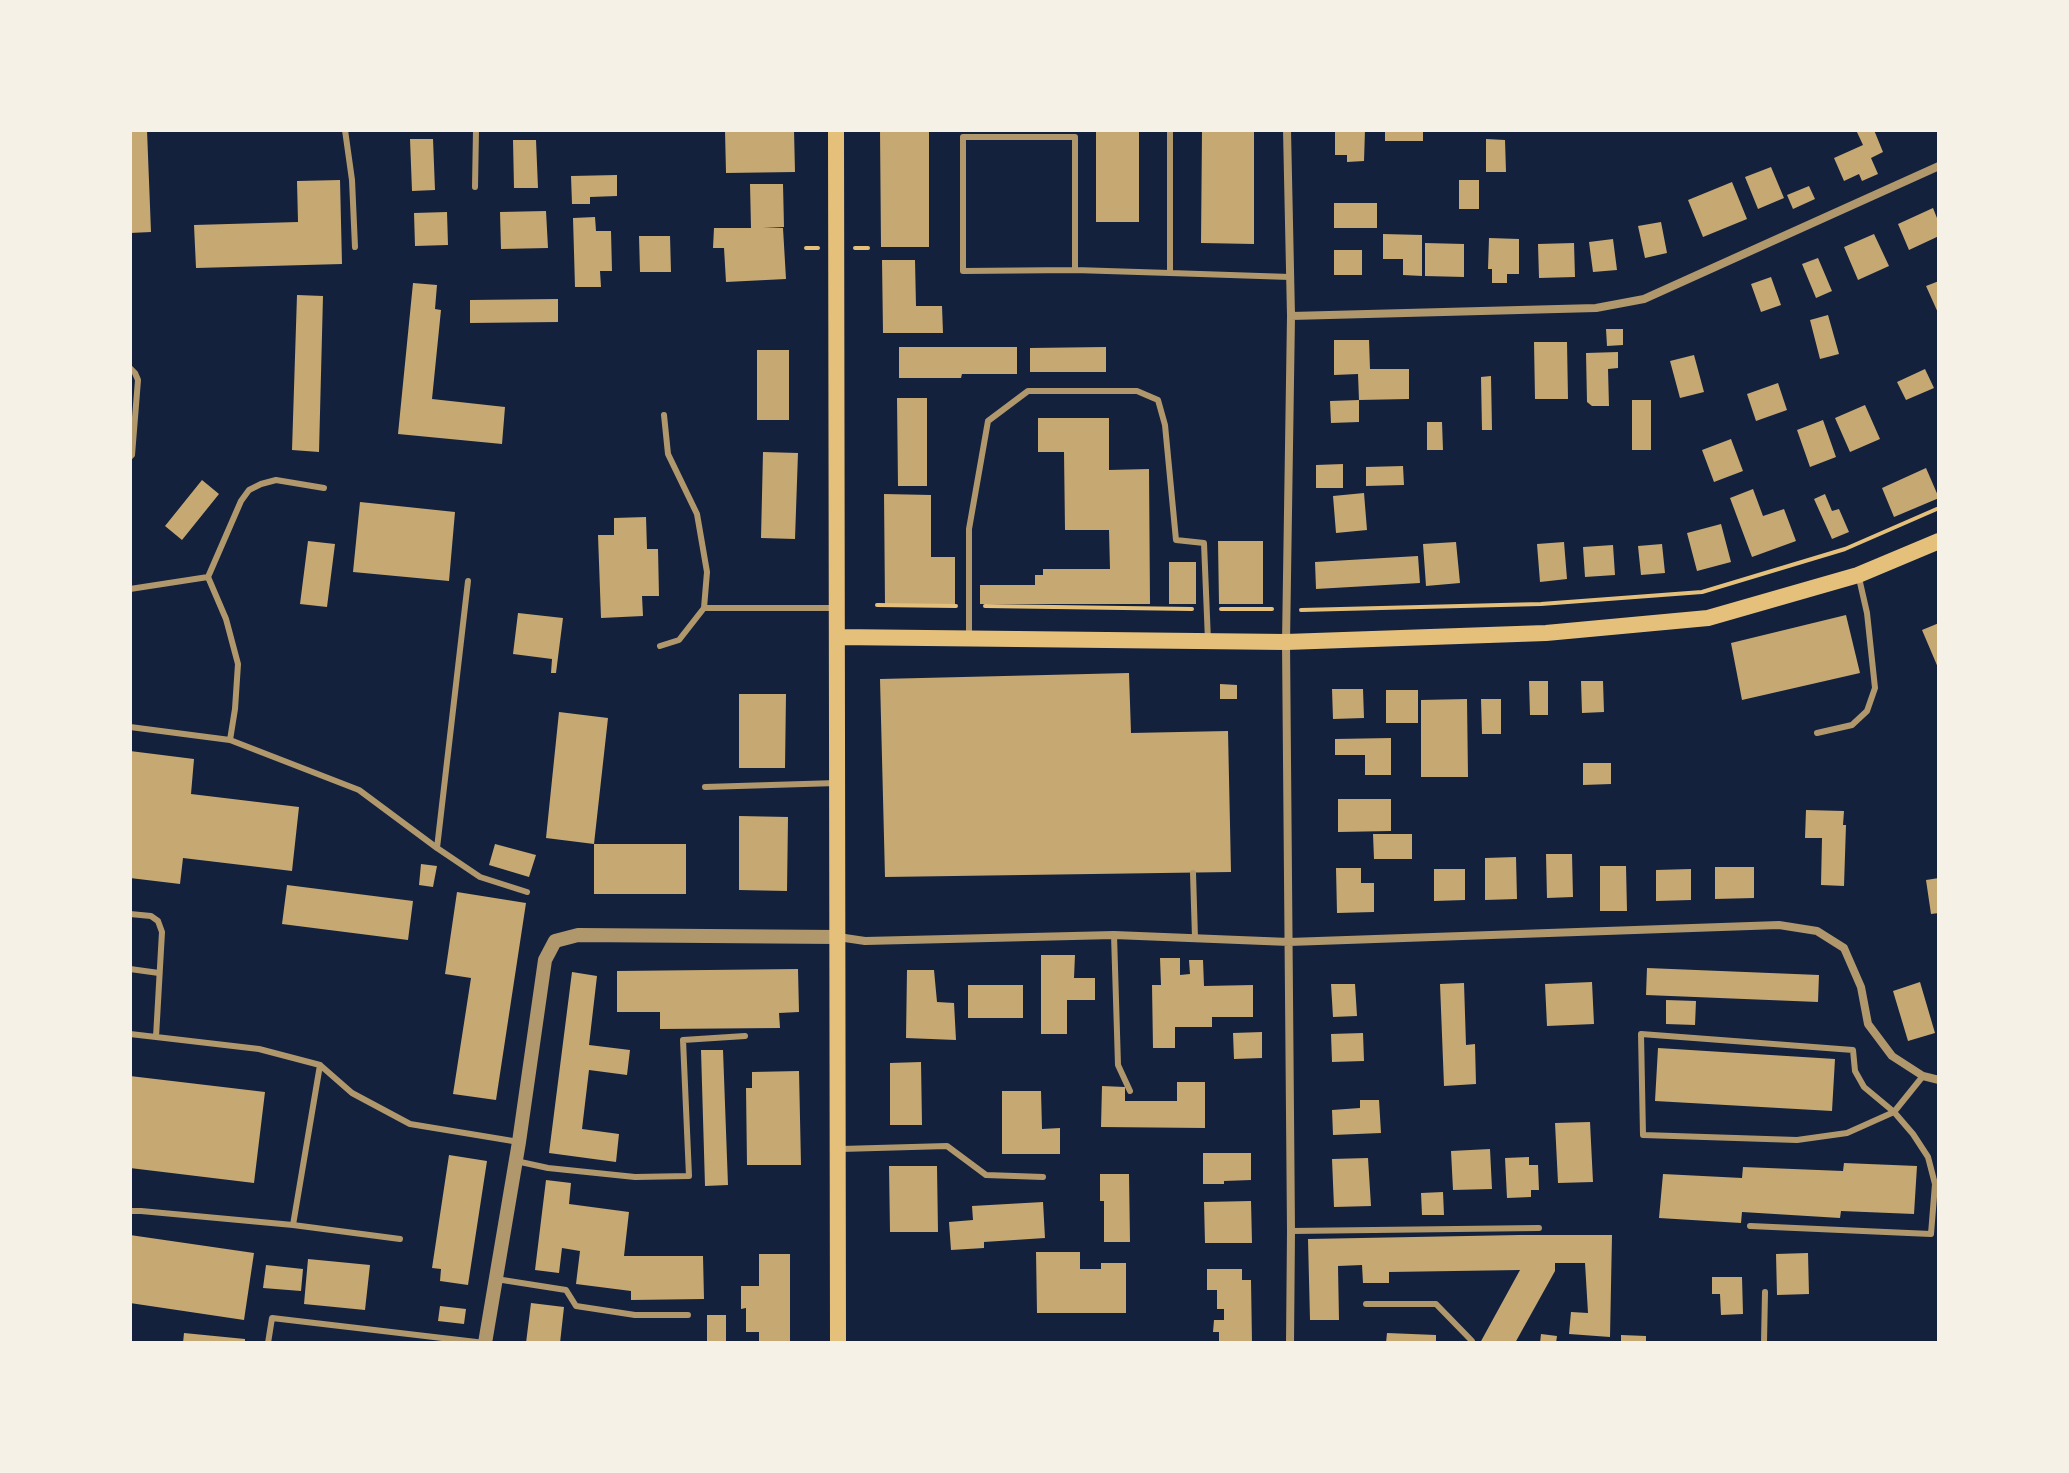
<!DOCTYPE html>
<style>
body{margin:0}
#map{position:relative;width:2069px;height:1473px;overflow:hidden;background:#14213d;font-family:"Roboto Condensed",sans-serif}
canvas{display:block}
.frame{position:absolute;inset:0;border:132px solid #f6f1e7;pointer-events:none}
</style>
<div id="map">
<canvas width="2069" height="1473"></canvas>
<div class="frame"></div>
</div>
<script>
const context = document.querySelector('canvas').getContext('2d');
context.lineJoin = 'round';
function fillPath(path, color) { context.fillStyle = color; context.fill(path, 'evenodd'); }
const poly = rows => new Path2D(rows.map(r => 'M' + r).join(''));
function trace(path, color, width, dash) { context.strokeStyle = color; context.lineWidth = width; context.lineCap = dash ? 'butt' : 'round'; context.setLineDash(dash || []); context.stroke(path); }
fillPath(poly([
 [130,130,147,130,151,232,130,233],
 [794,130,795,172,726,173,725,131],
 [880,130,929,130,929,247,881,247],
 [1096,130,1139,130,1139,222,1096,222],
 [1202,130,1254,130,1254,244,1201,243],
 [1335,130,1365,130,1364,161,1347,162,1347,155,1335,155],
 [1385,130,1423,130,1423,141,1385,141],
 [1856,130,1874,130,1883,152,1871,158,1878,174,1862,181,1859,174,1844,181,1834,158,1863,145],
 [410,139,433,139,435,190,412,191],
 [1486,139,1505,140,1506,172,1486,172],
 [513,140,536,140,538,188,514,188],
 [1771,167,1784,198,1758,209,1745,177],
 [617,175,617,196,590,197,590,204,572,204,571,176],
 [340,180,342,264,196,268,194,225,298,222,297,181],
 [1459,180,1479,180,1479,209,1459,209],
 [1732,182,1747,219,1703,237,1688,200],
 [750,184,783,184,784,227,763,228,783,228,786,279,726,282,724,248,713,248,714,228,751,228],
 [1809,186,1815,199,1793,209,1787,195],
 [1334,203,1377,203,1377,228,1334,228],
 [1933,208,1939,223,1939,236,1909,250,1898,224],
 [546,211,548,248,501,249,500,212],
 [447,212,448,245,415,246,414,213],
 [595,217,596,231,611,231,612,271,600,271,601,287,575,287,573,218],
 [1661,222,1667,253,1645,258,1638,226],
 [1383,234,1422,235,1422,276,1403,275,1403,259,1383,259],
 [1874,234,1889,266,1858,280,1844,247],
 [639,236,670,236,671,272,640,272],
 [1489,238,1519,239,1519,274,1507,274,1507,283,1492,283,1492,269,1488,269],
 [1613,239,1617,270,1593,272,1589,242],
 [1425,243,1464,244,1464,277,1425,276],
 [1574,243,1575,277,1539,278,1538,244],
 [1334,250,1362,250,1362,275,1334,275],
 [1818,258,1832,291,1816,298,1802,264],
 [882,260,915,260,916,306,942,306,943,333,883,333],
 [1771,277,1781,305,1761,312,1751,284],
 [1939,281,1939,315,1926,286],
 [413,283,437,285,435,309,441,310,432,399,505,407,502,444,398,434],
 [297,295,323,296,319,452,292,450],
 [558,299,558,322,470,323,470,300],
 [1828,315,1839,354,1820,359,1810,320],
 [1606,329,1623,329,1623,345,1607,346],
 [1334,340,1369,340,1370,369,1409,369,1409,399,1359,400,1358,374,1334,375],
 [1534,342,1567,342,1568,399,1535,399],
 [899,347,1017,347,1017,374,962,374,961,378,899,378],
 [1106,347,1106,372,1030,372,1030,348],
 [757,350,789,350,789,420,757,420],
 [1618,352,1618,368,1608,369,1609,406,1592,406,1587,402,1586,353],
 [1694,355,1704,392,1680,398,1670,361],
 [1925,369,1934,388,1906,400,1897,382],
 [1491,376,1492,430,1482,430,1481,377],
 [1778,383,1787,410,1756,421,1747,394],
 [897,398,927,398,927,486,898,486],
 [1359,400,1359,422,1331,423,1330,401],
 [1632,400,1651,400,1651,450,1632,450],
 [1865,405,1880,439,1850,452,1835,418],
 [1038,418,1109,418,1109,470,1149,469,1150,604,980,604,980,585,1035,585,1035,575,1043,575,1043,569,1110,569,1109,530,1065,530,1064,452,1038,452],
 [1823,420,1836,457,1810,467,1797,430],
 [1427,422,1442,422,1443,450,1427,450],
 [1731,439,1743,471,1714,482,1702,450],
 [763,452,798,453,795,539,761,538],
 [1343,464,1343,488,1316,488,1316,465],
 [1403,466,1404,485,1366,486,1366,467],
 [1926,468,1939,498,1894,517,1882,488],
 [202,480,219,494,182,540,165,526],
 [1753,489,1763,516,1784,509,1796,541,1752,557,1730,498],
 [1364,493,1367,530,1336,533,1333,496],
 [884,494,931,495,931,557,955,557,955,604,885,605],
 [1825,494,1832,511,1839,509,1849,532,1832,539,1814,499],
 [360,502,455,512,449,581,353,572],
 [646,517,647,549,658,549,659,596,642,596,643,616,601,618,598,535,614,535,614,518],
 [1721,524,1731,562,1697,571,1687,533],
 [308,541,335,544,327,607,300,604],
 [1218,541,1263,541,1263,604,1219,604],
 [1456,542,1460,583,1426,586,1423,544],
 [1564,542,1567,579,1540,582,1537,544],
 [1662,544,1665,573,1641,575,1638,546],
 [1613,545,1615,575,1585,577,1583,547],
 [1418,556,1420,583,1316,589,1315,562],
 [1169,562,1196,562,1196,604,1169,604],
 [518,613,563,618,556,673,551,673,552,659,513,654],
 [1846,615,1860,673,1742,700,1731,643],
 [1939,623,1939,670,1922,630],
 [1129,673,1131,733,1228,731,1231,872,885,877,880,679],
 [1529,681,1548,681,1548,715,1530,715],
 [1581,681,1603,681,1604,712,1582,713],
 [1220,684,1237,685,1237,699,1220,699],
 [1332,689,1363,689,1364,718,1333,719],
 [1386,690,1418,690,1418,723,1386,723],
 [739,694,786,694,785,768,739,768],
 [1467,699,1468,777,1421,777,1421,700],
 [1481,699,1501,699,1501,734,1482,734],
 [559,712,608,718,594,844,546,838],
 [1391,738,1391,775,1365,775,1365,755,1335,755,1335,739],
 [130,751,194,759,191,794,299,807,292,871,183,858,180,884,130,878],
 [1583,763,1611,763,1611,784,1583,785],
 [1338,799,1391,799,1391,831,1338,832],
 [1806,810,1844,811,1843,825,1846,825,1844,886,1821,885,1822,838,1805,838],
 [739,816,788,817,787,891,739,890],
 [1373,834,1412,834,1412,859,1374,859],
 [495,844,536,855,529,877,489,865],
 [594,844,686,844,686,894,594,894],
 [1546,854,1572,854,1573,897,1547,898],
 [1516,857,1517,899,1485,900,1485,858],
 [421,864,437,866,433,887,419,885],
 [1600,866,1626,866,1627,911,1600,911],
 [1715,867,1754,867,1754,898,1715,899],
 [1336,868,1361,868,1361,883,1374,883,1374,912,1337,913],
 [1434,869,1465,869,1465,900,1434,901],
 [1691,869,1691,900,1656,901,1656,870],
 [1939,878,1939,913,1931,914,1926,880],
 [287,885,413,901,408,940,282,924],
 [457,892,526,903,496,1100,453,1094,471,978,445,974],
 [1041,955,1075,955,1074,978,1095,978,1095,1000,1067,1000,1067,1034,1041,1034],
 [1160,958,1180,958,1180,975,1190,974,1189,960,1203,960,1204,986,1253,985,1253,1017,1212,1017,1212,1027,1175,1027,1175,1048,1153,1048,1152,985,1161,985],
 [1647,968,1819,975,1818,1002,1646,995],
 [798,969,799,1012,779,1013,780,1028,660,1029,660,1012,617,1012,617,971],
 [907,970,934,970,937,1002,954,1003,956,1040,906,1038],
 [572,972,597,976,589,1045,630,1050,627,1075,589,1070,582,1129,619,1134,616,1162,549,1153],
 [1592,982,1594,1024,1547,1026,1545,984],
 [1920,982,1935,1033,1908,1041,1893,991],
 [1464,983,1466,1045,1475,1044,1476,1084,1444,1086,1440,984],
 [1331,984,1355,984,1357,1016,1333,1017],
 [968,985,1023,985,1023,1018,968,1018],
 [1666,1000,1696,1001,1695,1025,1666,1024],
 [1262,1032,1262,1058,1234,1059,1233,1033],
 [1363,1033,1364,1061,1332,1062,1331,1034],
 [1658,1048,1835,1059,1832,1111,1655,1101],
 [701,1050,723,1050,728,1185,705,1186],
 [921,1062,922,1125,890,1125,890,1063],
 [799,1071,801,1165,747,1165,746,1088,752,1088,752,1072],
 [130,1076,265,1092,254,1183,130,1168],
 [1177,1082,1205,1082,1205,1128,1101,1127,1102,1086,1125,1087,1125,1101,1177,1101],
 [1002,1091,1041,1091,1042,1129,1060,1128,1060,1154,1002,1154],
 [1360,1100,1379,1100,1381,1133,1333,1135,1332,1110,1360,1108],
 [1590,1122,1593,1182,1558,1183,1555,1123],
 [1490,1149,1492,1189,1453,1190,1451,1151],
 [1203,1153,1251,1153,1251,1180,1224,1181,1224,1184,1203,1184],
 [449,1155,487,1161,468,1285,440,1281,441,1269,432,1268],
 [1529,1157,1529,1165,1538,1165,1539,1190,1531,1190,1531,1197,1507,1198,1505,1158],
 [1368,1158,1371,1206,1334,1207,1332,1159],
 [1844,1163,1917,1166,1914,1214,1841,1211,1840,1218,1742,1212,1741,1223,1659,1218,1663,1174,1742,1178,1743,1167,1843,1171],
 [889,1166,937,1166,938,1232,890,1232],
 [1100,1174,1129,1174,1130,1242,1104,1242,1104,1201,1100,1201],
 [546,1180,571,1183,569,1204,629,1212,624,1256,703,1256,704,1299,631,1300,631,1291,576,1284,580,1251,562,1248,559,1273,535,1270],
 [1443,1192,1444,1215,1422,1215,1421,1193],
 [1251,1201,1252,1243,1205,1243,1204,1202],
 [1043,1202,1045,1238,984,1242,984,1248,951,1250,949,1222,973,1220,972,1206],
 [130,1235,254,1253,244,1320,130,1303],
 [1520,1235,1612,1235,1610,1337,1569,1334,1571,1312,1588,1313,1585,1263,1555,1263,1555,1271,1515,1343,1480,1343,1520,1270,1389,1272,1389,1283,1363,1283,1362,1265,1338,1266,1339,1320,1310,1320,1308,1239],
 [1036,1252,1080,1252,1080,1269,1101,1269,1101,1263,1126,1263,1126,1313,1037,1313],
 [1808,1253,1809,1294,1777,1295,1776,1254],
 [759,1254,790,1254,790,1343,759,1343,759,1332,746,1332,746,1308,741,1309,741,1286,759,1286],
 [308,1259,370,1265,365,1310,304,1304],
 [266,1265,303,1269,301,1291,263,1288],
 [1207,1269,1242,1269,1242,1280,1251,1280,1252,1343,1219,1343,1219,1332,1213,1332,1214,1320,1224,1320,1224,1309,1217,1309,1217,1290,1207,1290],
 [1712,1277,1742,1277,1743,1314,1721,1315,1720,1294,1712,1294],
 [531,1303,564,1307,560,1343,526,1343],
 [440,1306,466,1309,464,1324,438,1321],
 [707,1315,726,1315,726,1343,707,1343],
 [184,1333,245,1339,245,1343,183,1343],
 [1387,1333,1436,1335,1436,1343,1386,1343],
 [1541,1334,1557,1336,1556,1343,1540,1343],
 [1621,1335,1646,1336,1646,1343,1621,1343]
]), '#c6a872');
trace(poly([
 [806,248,818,248],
 [855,248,868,248],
 [877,605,956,606],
 [985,606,1192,609],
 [1221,609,1272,609],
 [1301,610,1541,604,1702,592,1845,549,1939,508]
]), '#e5c07b', 4);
trace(poly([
 [345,130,352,180,355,247],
 [475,187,476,130],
 [1075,270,1075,137,963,137,963,271,1075,270,1170,273,1170,130],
 [1170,273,1290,277],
 [130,368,135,373,138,380,132,455,130,457],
 [664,415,668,454,697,514,707,572,704,608,837,608],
 [208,577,226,619,238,664,235,709,230,740,359,790,437,848,480,877,527,892],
 [130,589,208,577,241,501,249,490,261,484,276,480,324,488],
 [969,638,969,529,988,421,1028,391,1137,391,1158,400,1165,425,1176,540,1204,543,1208,641],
 [660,646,679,640,704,608],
 [130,727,230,740],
 [1817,733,1852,725,1867,711,1875,688,1867,613,1859,578],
 [705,787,837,783],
 [437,848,468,581],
 [1193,873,1195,938],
 [130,914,151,916,158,921,162,932,156,1037,259,1049,320,1065],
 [1114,935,1118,1065,1130,1091],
 [130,969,159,973],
 [130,1034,156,1037],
 [841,1149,947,1146,986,1175,1043,1177],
 [516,1161,548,1168,635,1177,689,1176,683,1040,745,1036],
 [130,1211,141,1211,293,1225,400,1239],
 [293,1225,320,1065,352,1093,410,1124,519,1142],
 [1750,1226,1931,1234,1935,1184,1928,1157,1913,1134,1894,1112,1864,1087,1855,1071,1853,1050,1641,1034,1643,1135,1797,1140,1847,1133,1894,1112,1923,1076],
 [1291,1231,1539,1228],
 [496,1279,566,1290,576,1306,635,1315,688,1315],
 [1366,1304,1436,1304,1472,1341,1471,1343],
 [268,1343,272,1318,485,1343],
 [1764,1343,1765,1292]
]), '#b1986c', 6);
trace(poly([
 [1287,130,1291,316,1286,642,1291,1231,1290,1343],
 [1291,316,1596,308,1644,299,1939,166],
 [838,937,865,941,1114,935,1289,942,1779,925,1817,931,1844,948,1861,987,1868,1024,1892,1056,1923,1076,1939,1080]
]), '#b1986c', 8);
trace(poly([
 [485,1343,519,1142,545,960,555,941,578,935,837,937]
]), '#b1986c', 14);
trace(poly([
 [836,130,838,1343],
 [837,637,1286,642,1546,633,1708,618,1858,575,1939,541]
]), '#e5c07b', 16);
</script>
